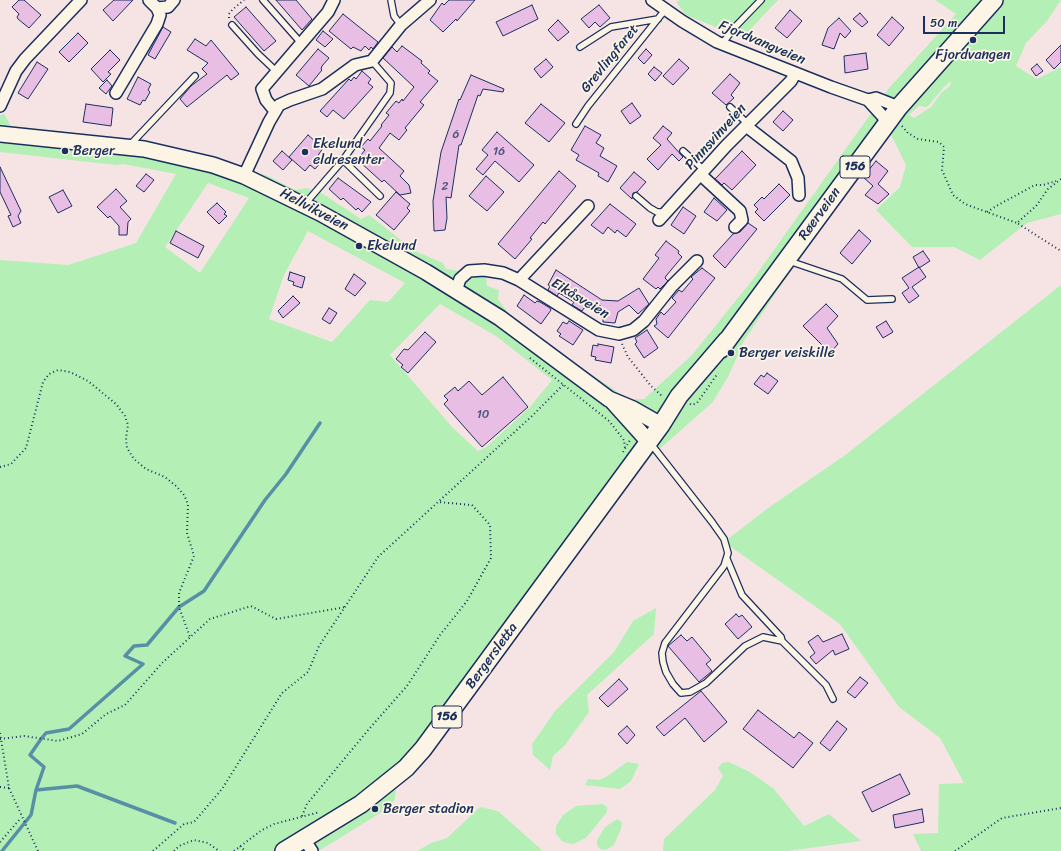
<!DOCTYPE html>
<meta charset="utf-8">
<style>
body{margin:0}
#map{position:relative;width:1061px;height:851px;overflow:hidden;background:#f6e4e5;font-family:Sriracha,sans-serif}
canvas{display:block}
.scale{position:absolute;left:923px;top:16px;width:82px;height:18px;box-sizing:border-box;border:2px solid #1b2f5e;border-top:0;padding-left:5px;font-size:12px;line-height:14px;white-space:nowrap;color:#1b2f5e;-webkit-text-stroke:3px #fcf5e5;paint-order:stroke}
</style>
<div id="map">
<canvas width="1061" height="851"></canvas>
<div class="scale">50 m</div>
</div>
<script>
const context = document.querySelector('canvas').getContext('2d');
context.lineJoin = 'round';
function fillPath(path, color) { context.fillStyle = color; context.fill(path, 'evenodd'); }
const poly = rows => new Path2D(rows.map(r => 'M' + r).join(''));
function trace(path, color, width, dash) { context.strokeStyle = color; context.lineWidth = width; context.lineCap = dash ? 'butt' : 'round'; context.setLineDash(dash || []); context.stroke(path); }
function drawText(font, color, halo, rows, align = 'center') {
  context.font = font + ' Sriracha,sans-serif'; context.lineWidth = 3.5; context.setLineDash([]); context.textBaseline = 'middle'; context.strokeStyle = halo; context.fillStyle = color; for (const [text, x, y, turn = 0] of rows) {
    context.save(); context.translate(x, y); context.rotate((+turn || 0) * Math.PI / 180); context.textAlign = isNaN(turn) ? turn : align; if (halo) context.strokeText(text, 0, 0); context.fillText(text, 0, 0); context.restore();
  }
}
fillPath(poly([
 [680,0,778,0,742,38,686,15,676,2],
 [935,0,1061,0,1047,21,1026,43,1016,66,1037,79,1061,67,1061,214,1027,223,980,260,954,247,912,247,876,210,900,187,906,165,891,135,868,161,777,291,744,341,728,377,712,403,640,466,486,678,396,788,395,799,390,807,322,849,315,851,0,851,0,260,68,265,136,243,176,174,123,164,116,165,0,152,0,115,4,114,11,126,146,141,204,155,268,176,295,190,306,188,320,192,361,219,369,215,415,251,443,263,446,269,486,275,487,286,499,290,498,299,510,315,543,342,628,399,644,399,692,355,754,278,889,88,956,14],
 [951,81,950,86,942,92,931,107,914,118,909,115,919,106,926,107,929,105,944,87],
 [208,183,249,198,200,273,165,247],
 [308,231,405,283,388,302,370,300,332,342,269,319,284,275],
 [440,304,496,336,552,380,530,407,485,448,478,451,452,427,390,355],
 [1061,285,1061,851,921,851,913,834,938,833,939,784,964,783,940,738,899,707,840,624,724,542,768,508,844,456],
 [656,608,654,634,587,695,589,712,565,745,553,756,550,770,533,755,536,751,533,755,532,744,555,711,614,652,633,621],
 [627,762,639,764,631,781,620,789,585,785,588,779,599,780,606,777],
 [729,762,750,772,774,789,804,826,829,814,861,841,788,851,663,851,664,839,715,790,723,776,718,768,722,763],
 [602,804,607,807,607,812,586,838,573,844,563,842,556,834,556,826,563,815,576,806],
 [480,807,498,811,543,851,417,851,431,843,447,838],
 [617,819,622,822,621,829,614,845,606,850,600,849,597,845,597,840,605,827]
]), '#b4f0b5');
trace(poly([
 [36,790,77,786,175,823],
 [2,851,31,815,36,790,44,767,30,755,41,739,46,733,69,729,143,664,125,656,134,646,147,645,179,607,204,591,265,500,286,474,320,423]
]), '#5790a6', 3.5);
const building = poly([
 [19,0,24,0,41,15,29,28,18,19,17,17,19,14,12,7,19,0],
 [114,0,133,0,113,21,103,10,114,0],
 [276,0,296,0,312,19,302,30,276,0],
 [449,0,475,0,457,21,456,19,443,32,430,20,442,3,444,5,449,0],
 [532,5,538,19,503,36,496,22,532,5],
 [599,5,610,18,600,27,595,22,589,28,581,19,599,5],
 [246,7,276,41,264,51,234,17,246,7],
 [790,10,802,21,787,38,775,28,790,10],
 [860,13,868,22,862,27,853,19,860,13],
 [343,14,378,42,373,49,371,47,369,50,365,46,361,51,353,47,351,49,329,31,343,14],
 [892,17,904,28,889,46,877,35,892,17],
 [839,18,851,31,845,38,840,33,834,49,822,45,828,28,839,18],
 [558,20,569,32,558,41,548,30,558,20],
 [163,27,171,32,155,59,148,55,163,27],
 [323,31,333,39,325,47,316,40,323,31],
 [78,33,88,43,69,62,59,52,78,33],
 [195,39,206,46,211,40,239,74,231,80,227,75,187,107,180,99,191,86,207,74,202,69,208,63,187,50,195,39],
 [1061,45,1061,62,1054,69,1046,60,1061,45],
 [402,46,422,61,421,63,430,71,428,73,438,81,420,102,424,105,405,128,407,130,399,140,390,133,379,148,404,171,400,176,409,185,411,193,400,195,384,180,382,182,361,163,365,158,361,155,365,150,361,147,368,139,370,141,382,126,381,125,389,115,386,113,396,101,399,103,402,99,403,101,414,87,383,58,392,47,397,52,402,46],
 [318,49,329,58,322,66,321,69,322,70,309,86,296,75,318,49],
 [646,49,652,55,644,64,638,58,646,49],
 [110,50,120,60,108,72,111,74,103,82,91,69,110,50],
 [866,53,868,69,845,73,844,56,866,53],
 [546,59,553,67,541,78,534,69,546,59],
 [679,59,689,68,673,85,663,76,679,59],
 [37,62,48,69,28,99,18,93,37,62],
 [1037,64,1043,71,1036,76,1031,69,1037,64],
 [654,67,662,73,655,81,648,74,654,67],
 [362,71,371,79,368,83,373,87,344,119,333,110,327,117,320,111,349,79,351,81,354,77,356,79,362,71],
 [730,74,740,83,731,95,734,98,726,105,712,93,730,74],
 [471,75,504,89,503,92,483,89,480,96,478,95,461,145,459,145,451,198,446,197,447,218,445,230,434,231,433,201,441,152,459,99,460,100,471,75],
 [138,77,151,84,148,90,150,92,145,101,143,100,140,105,127,99,138,77],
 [107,80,112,86,106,94,99,88,107,80],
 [632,103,641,116,630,124,621,111,632,103],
 [86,104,113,108,111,126,83,122,86,104],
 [541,104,565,123,549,142,525,123,541,104],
 [783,111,793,120,783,131,773,122,783,111],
 [585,126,601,135,596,143,604,148,600,156,617,166,608,182,598,176,599,173,576,160,579,155,571,150,585,126],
 [663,126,672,133,667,139,683,157,679,161,672,154,658,170,647,159,661,145,653,138,663,126],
 [497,132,534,165,519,182,495,161,483,175,476,169,488,155,482,150,497,132],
 [308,135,323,148,317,157,322,161,315,169,310,165,305,171,289,157,308,135],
 [282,151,292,160,283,170,273,161,282,151],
 [742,151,756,165,732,190,724,183,722,185,715,179,742,151],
 [876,161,888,171,878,184,889,194,878,204,865,195,873,186,863,177,876,161],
 [0,167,21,211,18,216,21,223,13,227,8,216,11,215,0,192,0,167],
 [559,171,576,186,545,224,543,222,530,238,532,239,515,259,498,244,559,171],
 [634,172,646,182,637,192,633,193,632,199,620,188,634,172],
 [146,174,154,180,144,192,136,186,146,174],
 [486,176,504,192,487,211,469,196,486,176],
 [338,178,371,202,362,212,358,208,356,210,343,198,341,200,329,189,338,178],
 [779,184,790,195,764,221,755,212,758,209,754,205,762,197,764,199,779,184],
 [116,189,127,201,120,207,131,219,128,222,127,235,119,235,119,226,110,216,108,218,97,207,116,189],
 [63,190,72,206,58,213,49,197,63,190],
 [396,192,410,204,407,208,410,211,394,230,376,215,396,192],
 [714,198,727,210,717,221,704,212,714,198],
 [217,203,226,212,224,214,227,216,219,224,207,212,217,203],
 [610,204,636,224,626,237,617,230,615,233,608,227,603,234,591,225,610,204],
 [683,207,696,216,684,234,671,225,683,207],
 [748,223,757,229,725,268,713,256,733,234,740,232,748,223],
 [859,230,871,241,852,264,840,253,859,230],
 [176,231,204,246,198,258,170,243,176,231],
 [666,241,679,251,678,253,682,257,666,276,665,278,668,281,660,289,658,287,656,289,643,279,659,258,655,255,666,241],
 [923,251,930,261,919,268,913,257,923,251],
 [919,267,926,277,912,287,919,296,909,303,902,293,909,288,902,278,919,267],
 [702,268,715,278,668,338,654,326,657,324,656,319,661,312,664,315,676,302,672,298,679,290,682,292,693,279,691,277,702,268],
 [556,270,602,300,618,301,639,288,649,304,638,314,629,305,618,312,615,323,603,322,603,317,601,317,600,305,597,309,584,308,582,311,572,305,574,302,559,293,557,296,548,290,550,286,548,285,556,270],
 [290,272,305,277,302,288,293,285,294,282,288,280,290,272],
 [354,274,366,283,355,296,345,289,354,274],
 [524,295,535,303,537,301,540,302,550,308,551,310,541,324,517,306,524,295],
 [293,296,300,303,283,318,278,311,293,296],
 [826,304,838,316,827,328,838,344,830,353,803,326,826,304],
 [329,308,337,313,330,324,322,319,329,308],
 [569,321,583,330,573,345,559,336,561,334,557,331,563,322,567,324,569,321],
 [886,321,893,332,883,338,876,327,886,321],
 [647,330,658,348,644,358,635,344,637,342,635,338,647,330],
 [425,332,436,342,408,373,401,367,403,365,396,359,404,349,408,350,425,332],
 [598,344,614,347,611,363,595,360,596,357,591,356,593,345,598,346,598,344],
 [767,373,778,381,768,394,754,384,761,375,764,377,767,373],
 [503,377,528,407,482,447,444,404,448,400,444,396,455,387,458,391,469,381,482,395,503,377],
 [736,614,739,617,742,615,752,627,738,639,725,624,736,614],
 [842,634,849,649,835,655,833,650,816,664,810,657,815,653,808,642,818,635,823,642,842,634],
 [681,635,687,641,692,637,711,660,706,664,712,671,699,682,668,646,681,635],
 [860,677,868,683,855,698,847,692,860,677],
 [619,679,628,689,608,707,599,698,619,679],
 [701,691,727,722,704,742,685,718,664,736,656,727,701,691],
 [758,710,794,738,799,732,813,743,793,768,743,729,758,710],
 [837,721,847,729,830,751,820,743,837,721],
 [627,726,635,735,627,744,618,734,627,726],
 [900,774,910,794,872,812,862,792,900,774],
 [922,809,924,822,895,828,893,815,922,809]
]);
fillPath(building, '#e9bee4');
trace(building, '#1b2f5e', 1);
const service = poly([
 [263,0,301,43],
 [391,0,394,16,401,25],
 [232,25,258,54,276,71],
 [722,44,734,28,761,0],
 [580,47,611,27,658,19],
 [730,107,748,124],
 [576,124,588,106,665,10],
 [129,146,195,76],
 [683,151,704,170],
 [343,160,380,196],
 [636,196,650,208,657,212,666,212],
 [305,204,343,160,390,93,391,83,372,61],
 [789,261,842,279,867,300,892,299],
 [651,444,712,522,724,539,728,553,724,566,665,643,662,653,663,662,666,672,673,684,681,693,690,692,706,683,745,646,763,637,782,641],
 [727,559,742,595,781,637,782,641,826,685,833,699]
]);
const minor = poly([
 [652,0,682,21,717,42,831,87,868,100,876,98,899,107],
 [157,8,168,7,174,0],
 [116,93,157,24,160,15,157,8,149,0],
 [868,100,888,122],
 [0,106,16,71,25,59,81,0],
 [275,111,266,100,262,89,328,12,334,0],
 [746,126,791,161,798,178,799,195],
 [701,175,740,211,742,220,735,227],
 [244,176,269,122,279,105,290,100,322,89,355,65,372,61,401,25,430,0],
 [659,220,726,146,791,81,795,74],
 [519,280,588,206],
 [456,291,460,279,469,271,484,270,503,273,519,280,599,330,619,334,633,330,644,321,672,286,697,261],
 [304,839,312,851]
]);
const secondary = poly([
 [0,134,144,149,213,165,244,176,320,213,426,272,500,318,609,399,633,409,661,425],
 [613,402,648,441]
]);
const primary = poly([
 [721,349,899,107,994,0],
 [284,851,361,804,406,768,423,749,661,425,679,396,727,340]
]);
trace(service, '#1b2f5e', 8);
trace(minor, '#1b2f5e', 14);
trace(secondary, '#1b2f5e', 18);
trace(primary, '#1b2f5e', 20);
trace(poly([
 [229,18,229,14,232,10,244,0],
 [902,126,908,133,918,139,939,142,944,147,942,170,953,195,965,204,1017,223],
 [1061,179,1048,189,1036,206,1017,223,1061,251],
 [987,212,998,205,1035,185,1043,185,1056,181],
 [622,344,628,357,651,386,663,397],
 [530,358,609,421,624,440,625,448],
 [690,404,692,405,697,403,718,373],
 [623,452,630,440],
 [0,467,11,464,26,448,43,382,49,374,58,370,70,372,88,381,116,404,125,416,128,425,126,438,127,448,134,459,146,469,165,477,176,486,184,495,188,504,187,533,194,556,179,593,179,607,190,637],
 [0,733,9,788,38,851],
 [0,739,24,736,58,741,82,734,106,714,125,705,162,663,210,619,251,606,276,619,346,607],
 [0,787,9,788],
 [302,816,307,804,369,729,407,686,440,635,467,601,491,558,490,525,472,505,438,502],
 [0,842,21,818],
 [240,846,245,851],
 [153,851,184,824,194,822,222,789,282,693,308,672,319,646,378,557,532,416,564,384],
 [174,851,179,846,194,840,208,843,219,851],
 [234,851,262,830,274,824,320,812],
 [955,851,1002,818,1061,808]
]), '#1b2f5e', 2, [1, 3]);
trace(service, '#fcf5e5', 5.5);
trace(minor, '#fcf5e5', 11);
trace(secondary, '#fcf5e5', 15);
trace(primary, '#fcf5e5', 17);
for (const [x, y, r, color] of [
 [973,40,4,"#1b2f5e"],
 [65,151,4,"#1b2f5e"],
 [305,152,4,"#1b2f5e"],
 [359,246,4,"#1b2f5e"],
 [731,353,4,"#1b2f5e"],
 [375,809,4,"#1b2f5e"]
]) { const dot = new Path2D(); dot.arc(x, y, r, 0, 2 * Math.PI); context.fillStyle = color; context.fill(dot); trace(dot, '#fcf5e5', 1.5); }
drawText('12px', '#4e5380', null, [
 ["6",456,135],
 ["16",499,152],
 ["2",445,187],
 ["10",483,415]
]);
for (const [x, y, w] of [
 [855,167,30],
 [447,717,30]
]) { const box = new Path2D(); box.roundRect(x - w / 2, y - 11, w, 22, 3); context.fillStyle = '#fcf5e5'; context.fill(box); trace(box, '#1b2f5e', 1); }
drawText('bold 13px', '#1b2f5e', null, [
 ["156",855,167],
 ["156",447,717]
]);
drawText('14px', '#1b2f5e', '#fcf5e5', [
 ["Fjordvangveien",762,43,23],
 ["Grevlingfaret",610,59,-51],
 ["Pinnsvinveien",716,137,-48],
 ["Hellvikveien",314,210,28],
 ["Røerveien",820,214,-54],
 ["Eikåsveien",580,299,31],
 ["Bergersletta",492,656,-54]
]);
drawText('14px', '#1b2f5e', '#fcf5e5', [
 ["Fjordvangen",973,55,"center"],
 ["Ekelund",313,144],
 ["eldresenter",313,160],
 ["Berger",73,151],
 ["Ekelund",367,246],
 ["Berger veiskille",739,353],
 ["Berger stadion",383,809]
], 'left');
</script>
